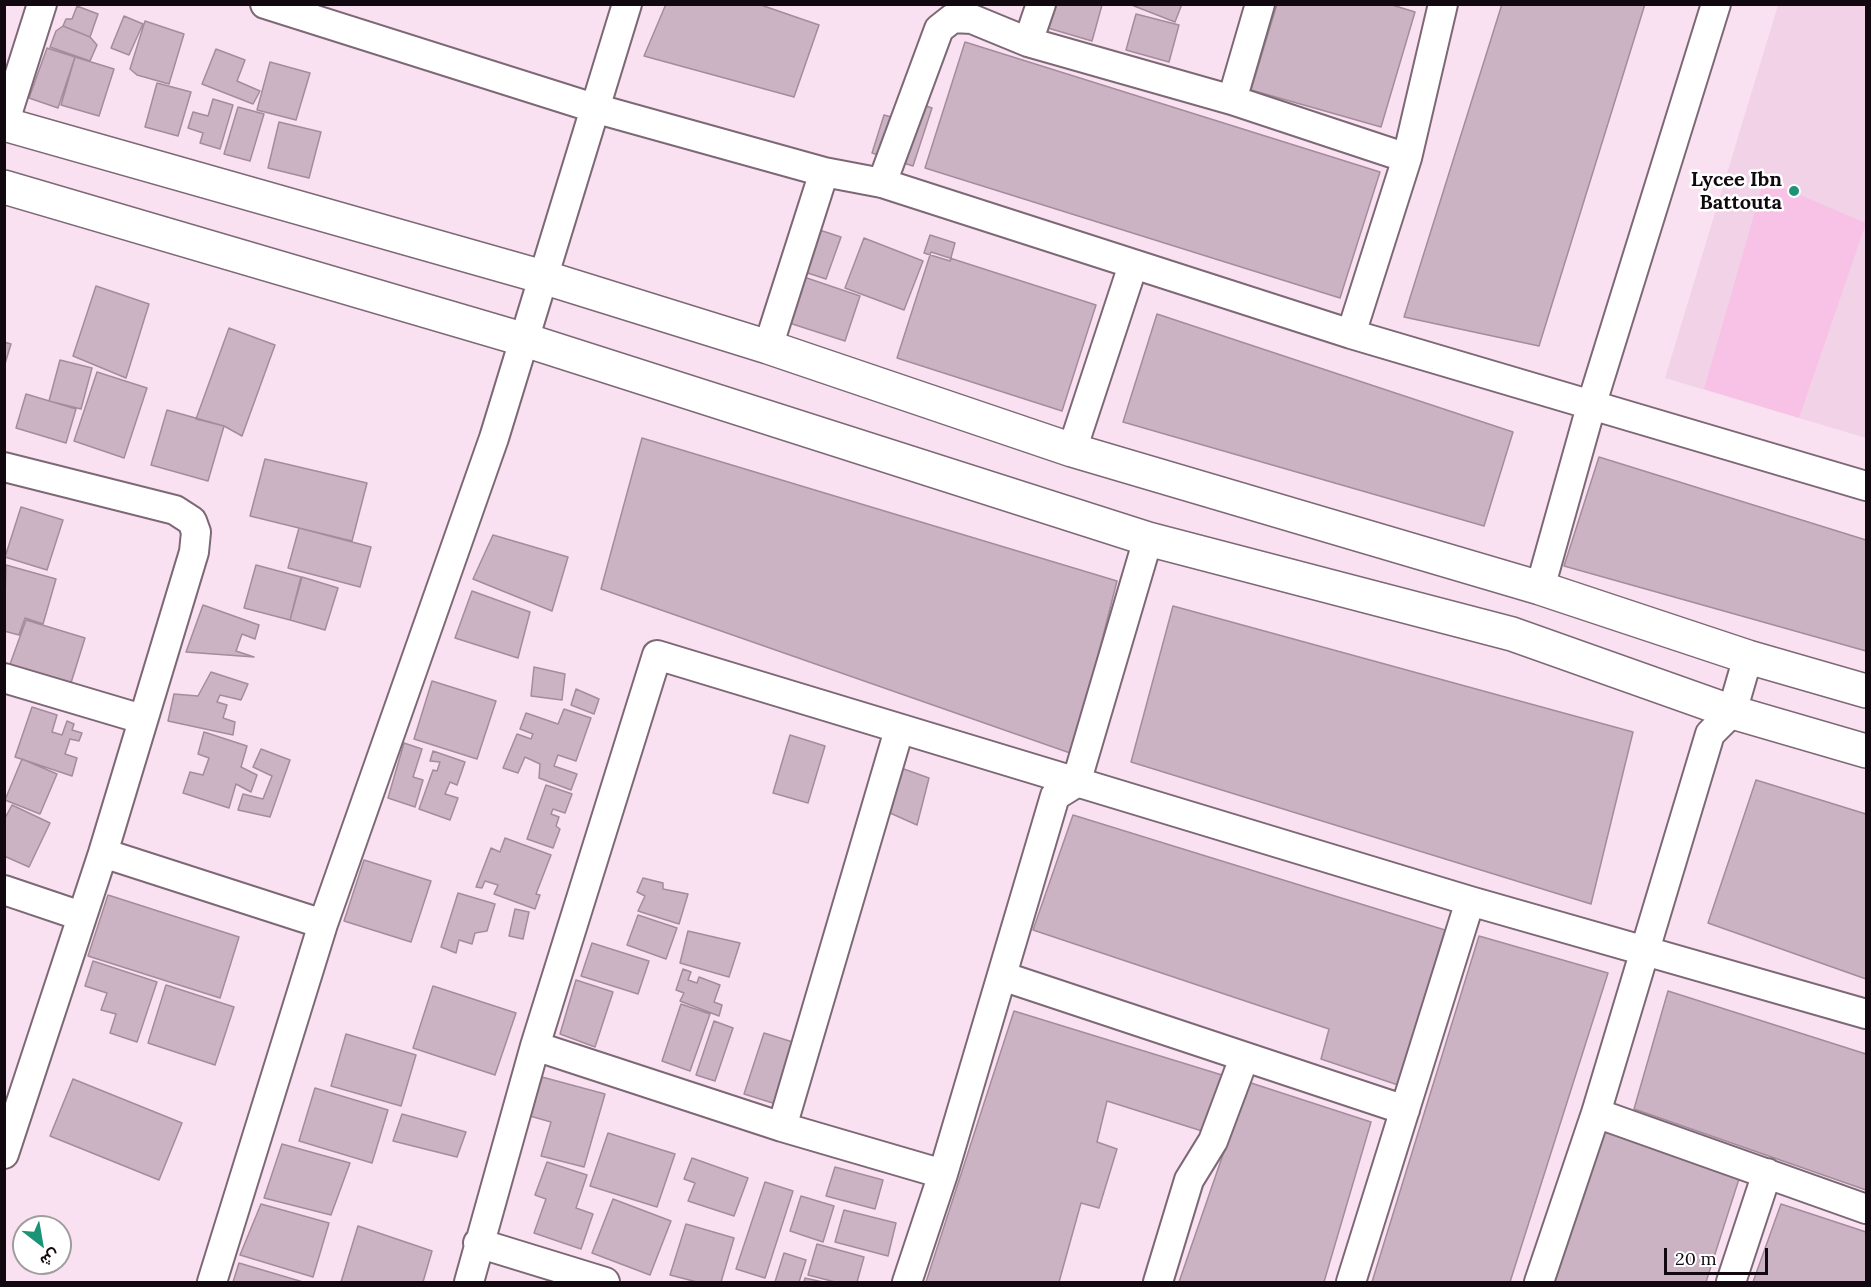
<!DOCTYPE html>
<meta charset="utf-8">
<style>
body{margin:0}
#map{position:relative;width:1871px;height:1287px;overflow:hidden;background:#fae1f1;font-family:Lora,Vazirmatn,serif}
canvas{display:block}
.frame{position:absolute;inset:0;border:6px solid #11090f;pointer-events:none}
.north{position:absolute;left:12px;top:1215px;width:60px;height:60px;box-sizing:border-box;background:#fff;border:2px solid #a09d9f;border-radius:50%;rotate:149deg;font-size:16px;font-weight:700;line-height:24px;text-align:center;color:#11090f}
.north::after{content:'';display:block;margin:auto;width:21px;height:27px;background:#1c9276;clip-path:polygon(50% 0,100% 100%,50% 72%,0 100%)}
.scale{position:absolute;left:1664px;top:1248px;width:104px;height:27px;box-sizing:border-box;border:3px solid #11090f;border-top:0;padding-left:8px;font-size:18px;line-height:21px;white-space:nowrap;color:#11090f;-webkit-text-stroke:4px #fff;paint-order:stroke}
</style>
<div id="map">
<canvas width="1871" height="1287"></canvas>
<div class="frame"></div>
<div class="north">ش</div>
<div class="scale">20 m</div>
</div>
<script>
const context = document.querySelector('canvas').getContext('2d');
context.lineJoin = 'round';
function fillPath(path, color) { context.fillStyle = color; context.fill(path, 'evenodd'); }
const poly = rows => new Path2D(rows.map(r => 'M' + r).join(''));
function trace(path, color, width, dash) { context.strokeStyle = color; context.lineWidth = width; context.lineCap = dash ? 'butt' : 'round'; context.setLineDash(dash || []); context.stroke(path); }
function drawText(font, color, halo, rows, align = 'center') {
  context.font = font + ' Lora,serif'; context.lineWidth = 5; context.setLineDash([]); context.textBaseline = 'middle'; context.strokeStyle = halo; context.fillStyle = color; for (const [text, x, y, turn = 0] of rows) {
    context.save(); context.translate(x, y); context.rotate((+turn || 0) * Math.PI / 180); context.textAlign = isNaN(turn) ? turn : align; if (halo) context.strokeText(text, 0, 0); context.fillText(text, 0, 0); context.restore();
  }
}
fillPath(poly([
 [1778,5,1866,5,1866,438,1665,378]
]), '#f1d2e6');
fillPath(poly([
 [1764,180,1866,223,1799,418,1704,389]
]), '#f8c2e6');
const building = poly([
 [666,4,758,4,819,25,794,97,644,56,666,4],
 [1048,4,1102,5,1092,41,1041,26,1048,4],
 [1129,4,1182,4,1175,22,1129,4],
 [1277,4,1389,4,1415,12,1381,127,1251,90,1277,4],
 [1502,4,1645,4,1539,346,1404,317,1502,4],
 [77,6,98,14,90,37,63,26,66,19,72,19,77,6],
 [1136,14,1179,25,1169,62,1126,50,1136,14],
 [124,16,143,24,129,55,111,48,124,16],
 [145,21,184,34,169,84,137,75,130,69,145,21],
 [63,26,90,37,97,45,90,61,50,47,56,31,63,26],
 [965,42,1380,172,1340,298,925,168,965,42],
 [47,48,75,57,58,108,29,98,47,48],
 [216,49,245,60,237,81,260,91,253,104,202,84,216,49],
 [75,57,114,69,99,116,61,105,75,57],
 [270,62,310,73,296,120,257,110,270,62],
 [157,83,191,92,178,136,145,127,157,83],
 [902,98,932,108,913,166,872,153,884,115,895,118,902,98],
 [213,99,233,105,220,149,200,143,203,133,188,128,193,112,208,116,213,99],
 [238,107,264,114,250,161,224,154,238,107],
 [279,122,321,132,309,178,268,168,279,122],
 [795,222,841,237,826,279,780,264,795,222],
 [930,235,955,243,950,261,924,253,930,235],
 [864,238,923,261,904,310,845,288,864,238],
 [931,252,1096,305,1062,411,897,358,931,252],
 [795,274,860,296,845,341,780,320,795,274],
 [96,286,149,304,126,378,73,356,96,286],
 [1157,314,1513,432,1484,526,1123,422,1157,314],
 [229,328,275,345,242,436,224,426,196,419,229,328],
 [4,342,11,344,4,367,4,342],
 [60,360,92,368,81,409,49,401,60,360],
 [97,372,147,388,124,458,74,441,97,372],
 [26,394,76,409,66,443,16,428,26,394],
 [167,410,224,426,208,481,151,465,167,410],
 [642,438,1117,581,1073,754,601,589,642,438],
 [1599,457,1866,540,1866,651,1564,566,1599,457],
 [265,459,367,483,352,541,250,516,265,459],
 [21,507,63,520,47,570,5,557,21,507],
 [299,528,371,547,360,587,288,568,299,528],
 [493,535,568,557,552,611,473,579,493,535],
 [6,565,56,579,43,624,25,618,19,635,4,631,6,565],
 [256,565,301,577,290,620,244,608,256,565],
 [302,577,338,588,325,630,290,620,302,577],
 [472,591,530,612,518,658,455,638,472,591],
 [203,605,259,625,255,639,242,634,236,651,254,657,186,652,203,605],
 [1173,606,1633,732,1591,904,1131,762,1173,606],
 [26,620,85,638,70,686,9,667,26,620],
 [534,667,565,674,562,700,531,696,534,667],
 [211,672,248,684,241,700,220,695,217,702,227,705,223,718,235,722,233,735,168,721,174,694,198,696,211,672],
 [432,681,496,701,477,759,414,739,432,681],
 [576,689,599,699,594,714,571,705,576,689],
 [32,707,57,715,52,732,62,735,67,721,74,724,72,730,82,733,79,741,70,739,65,754,77,758,72,776,15,757,32,707],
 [564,709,591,718,576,761,558,755,554,766,577,774,571,790,539,778,540,764,525,757,518,773,503,768,517,734,531,739,533,734,520,729,526,713,558,724,564,709],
 [204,732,247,746,241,767,257,775,251,792,236,784,229,808,183,793,190,772,203,775,209,758,198,754,204,732],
 [790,735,825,746,808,803,773,793,790,735],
 [404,743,422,749,413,777,423,780,415,807,388,798,404,743],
 [261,749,290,760,270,817,238,810,243,794,263,799,272,776,253,767,261,749],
 [433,751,465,762,457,785,450,782,445,794,458,798,450,820,419,809,433,770,437,771,440,762,430,761,433,751],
 [22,759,57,774,40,814,5,800,22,759],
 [901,768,929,778,917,825,890,813,901,768],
 [1756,780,1866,814,1866,979,1708,923,1756,780],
 [546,785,572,794,565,813,553,809,551,814,559,817,556,826,560,829,553,848,527,839,546,785],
 [12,805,50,823,29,867,4,856,4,820,12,805],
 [1073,815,1445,930,1398,1085,1321,1059,1329,1029,1033,930,1073,815],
 [505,838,551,855,536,894,540,895,535,909,494,894,498,885,485,881,482,888,476,887,491,848,500,852,505,838],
 [364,860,431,881,411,942,344,921,364,860],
 [643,878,663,883,663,889,688,894,679,924,638,911,645,896,637,892,643,878],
 [458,893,495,904,487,931,475,933,472,944,459,940,456,953,441,947,458,893],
 [108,895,239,937,220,998,88,956,108,895],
 [515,909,529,912,523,939,509,936,515,909],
 [638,915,677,928,666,959,627,945,638,915],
 [688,931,740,943,729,977,680,963,688,931],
 [1479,936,1608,973,1510,1282,1372,1282,1479,936],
 [592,943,649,961,638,994,581,976,592,943],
 [93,961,157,982,137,1042,110,1033,116,1014,101,1010,107,993,85,986,93,961],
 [683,969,691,972,688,980,697,983,699,977,720,985,714,1002,722,1005,719,1016,680,1001,684,993,676,990,683,969],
 [576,980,613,992,595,1047,560,1034,576,980],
 [166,985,234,1007,215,1065,148,1043,166,985],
 [433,986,516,1013,495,1075,413,1048,433,986],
 [1668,991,1866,1054,1866,1190,1634,1109,1668,991],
 [681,1004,710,1014,690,1071,662,1061,681,1004],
 [1014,1011,1222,1075,1202,1131,1107,1101,1097,1142,1117,1149,1099,1208,1081,1203,1059,1282,926,1282,1014,1011],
 [714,1021,733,1028,715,1081,696,1075,714,1021],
 [764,1033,799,1044,779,1105,744,1094,764,1033],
 [346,1034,416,1055,401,1106,331,1086,346,1034],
 [542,1077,605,1094,584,1167,541,1156,551,1122,530,1116,542,1077],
 [73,1079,182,1123,159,1180,50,1136,73,1079],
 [1248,1082,1371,1122,1324,1282,1179,1282,1248,1082],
 [315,1088,388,1110,372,1163,299,1141,315,1088],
 [402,1114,466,1132,457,1157,393,1141,402,1114],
 [1604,1129,1739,1179,1706,1282,1553,1282,1604,1129],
 [608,1133,675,1154,657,1207,590,1186,608,1133],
 [282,1144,350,1163,331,1215,264,1198,282,1144],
 [692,1158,748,1178,734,1216,688,1201,695,1183,684,1179,692,1158],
 [547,1162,587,1175,576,1208,593,1214,581,1249,534,1233,546,1199,535,1195,547,1162],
 [835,1167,883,1180,875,1209,826,1196,835,1167],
 [765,1182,793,1191,765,1278,736,1269,765,1182],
 [801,1196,834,1206,823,1242,790,1231,801,1196],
 [613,1199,671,1221,650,1275,592,1253,613,1199],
 [261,1204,329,1223,313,1277,240,1255,261,1204],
 [1781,1204,1866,1232,1866,1282,1753,1282,1781,1204],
 [844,1210,896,1223,888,1256,835,1242,844,1210],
 [686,1224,734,1238,721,1282,697,1282,670,1275,686,1224],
 [358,1226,432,1251,423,1282,341,1282,358,1226],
 [817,1244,864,1257,857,1282,835,1282,808,1275,817,1244],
 [784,1253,806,1260,799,1282,775,1282,784,1253],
 [239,1263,303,1282,233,1282,239,1263],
 [805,1278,823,1282,804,1282,805,1278]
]);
fillPath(building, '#cbb3c3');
trace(building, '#a38c9b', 1.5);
const minor = poly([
 [265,4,594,108,824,172,882,183,1351,334,1866,486],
 [1028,42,1041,4],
 [1232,100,1260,4],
 [4,124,42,4],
 [882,183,939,29,953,18,972,19,1028,42,1232,100,1407,158],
 [1351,334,1407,158,1443,4],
 [768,347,824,172],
 [1072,450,1133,265],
 [4,467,175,510,192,521,196,532,194,552,103,853,4,1154],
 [1540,588,1592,403,1716,4],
 [4,678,142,719],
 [103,853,323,924],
 [4,890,81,916],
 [1002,976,1405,1110],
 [535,1046,782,1127,943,1174],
 [1596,1113,1866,1209],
 [782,1127,899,730],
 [478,1243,605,1282],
 [212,1282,323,924,494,438,627,4],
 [469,1282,535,1046,657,655,1470,901,1866,1014],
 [907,1282,943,1174,1055,796,1076,783,1148,539],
 [1158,1282,1189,1180,1213,1141,1244,1058],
 [1351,1282,1470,901],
 [1539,1282,1596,1113,1710,734,1732,712,1748,657],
 [1731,1282,1767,1173]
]);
const tertiary = poly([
 [4,124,543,277,768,347,1072,450,1540,588,1748,657,1866,691],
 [4,187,522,339,1148,539,1512,634,1732,712,1866,751]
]);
trace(minor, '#7d6876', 32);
trace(tertiary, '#7d6876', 36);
trace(minor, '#fff', 28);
trace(tertiary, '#fff', 33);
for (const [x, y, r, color] of [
 [1794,191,6,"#1c9276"]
]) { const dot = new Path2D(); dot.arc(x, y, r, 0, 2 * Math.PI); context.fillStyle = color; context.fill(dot); trace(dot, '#fff', 2); }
drawText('bold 20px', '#11090f', '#fff', [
 ["Lycee Ibn",1782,180],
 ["Battouta",1782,203]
], 'right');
</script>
